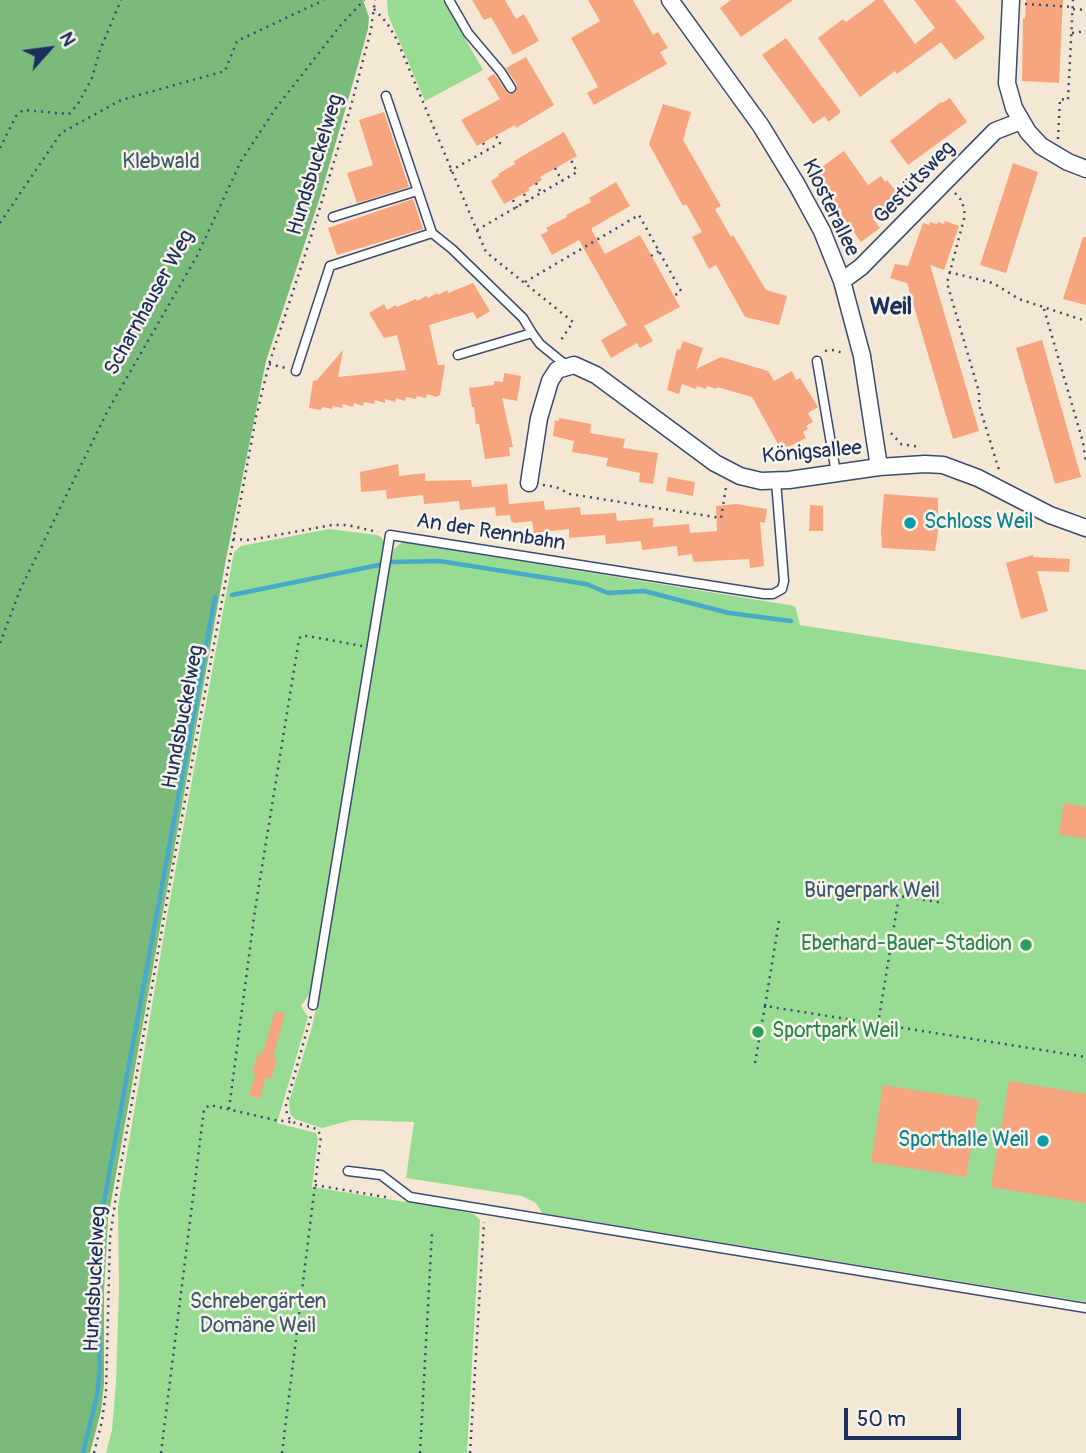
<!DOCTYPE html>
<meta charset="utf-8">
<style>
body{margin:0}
#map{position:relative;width:1086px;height:1453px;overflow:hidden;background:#f4e8d4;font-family:Pangolin,sans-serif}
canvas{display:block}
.north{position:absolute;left:14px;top:14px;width:70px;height:70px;-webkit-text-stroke:5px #f7f3e8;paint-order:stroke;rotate:62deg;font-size:19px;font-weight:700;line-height:28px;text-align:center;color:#1b2f5e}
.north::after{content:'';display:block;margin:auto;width:24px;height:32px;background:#1b2f5e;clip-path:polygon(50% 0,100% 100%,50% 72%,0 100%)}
.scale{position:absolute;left:844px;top:1408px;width:117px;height:32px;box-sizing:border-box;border:4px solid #1b2f5e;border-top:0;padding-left:9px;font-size:21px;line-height:24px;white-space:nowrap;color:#1b2f5e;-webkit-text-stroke:5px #f7f3e8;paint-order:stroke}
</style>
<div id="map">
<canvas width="1086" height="1453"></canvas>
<div class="north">N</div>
<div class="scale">50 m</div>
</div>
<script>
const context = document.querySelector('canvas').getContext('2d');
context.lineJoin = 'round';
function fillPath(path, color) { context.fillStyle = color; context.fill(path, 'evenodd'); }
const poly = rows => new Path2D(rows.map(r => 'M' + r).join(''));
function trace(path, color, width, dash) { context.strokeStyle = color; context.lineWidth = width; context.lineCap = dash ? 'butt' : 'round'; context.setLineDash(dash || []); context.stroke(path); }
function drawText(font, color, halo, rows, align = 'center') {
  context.font = font + ' Pangolin,sans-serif'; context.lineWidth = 5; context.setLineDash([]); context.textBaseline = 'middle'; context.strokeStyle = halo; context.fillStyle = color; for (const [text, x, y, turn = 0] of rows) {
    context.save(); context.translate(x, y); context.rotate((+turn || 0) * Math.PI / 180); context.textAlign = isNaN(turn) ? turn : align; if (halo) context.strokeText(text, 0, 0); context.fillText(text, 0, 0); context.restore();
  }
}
fillPath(poly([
 [387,0,443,0,483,70,425,101,388,15],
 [329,529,377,535,382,538,384,543,311,992,301,1006,308,1017,277,1123,316,1133,318,1139,312,1187,443,1208,474,1214,480,1220,467,1453,106,1453,112,1430,116,1383,119,1288,118,1207,167,916,234,552,241,546],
 [402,542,795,606,800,625,1086,670,1086,1302,542,1213,536,1203,522,1196,406,1178,414,1122,352,1120,322,1128,295,1119,290,1114,289,1102,312,1027,318,998,391,559,394,549]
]), '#98db92');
fillPath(poly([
 [0,0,363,0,369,17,368,29,358,65,321,194,266,361,226,559,108,1219,104,1290,104,1384,101,1411,90,1453,0,1453]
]), '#7abb7c');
trace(poly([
 [392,562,439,561,586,584,608,593,644,591,729,613,791,621],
 [232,595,379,565],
 [83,1453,97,1396,100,1367,98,1317,100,1252,104,1201,215,597]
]), '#49a9c8', 4.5);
fillPath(poly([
 [472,0,505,0,516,19,524,14,539,41,513,55,491,17,484,20],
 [588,0,633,0,653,35,658,32,668,48,660,52,667,64,594,105,587,93,598,87,571,38,600,21],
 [731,0,793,0,741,37,720,8],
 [876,0,883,0,915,44,935,28,914,0,955,0,985,38,955,60,941,42,897,74,895,71,860,97,818,38,843,19,846,22],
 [1026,0,1063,0,1059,83,1022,81,1023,18,1025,19],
 [786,38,841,112,828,122,825,116,813,124,762,55],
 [526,57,554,105,516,128,515,125,477,146,461,120,500,99,487,78,494,74,507,93,515,93,517,85,506,68],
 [950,98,967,122,908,165,890,141,941,102,942,103],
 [663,104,691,112,683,140,721,206,715,209,731,237,733,235,766,290,787,296,779,325,745,317,716,265,709,269,692,237,702,232,686,204,683,206,649,144],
 [384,112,409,187,357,203,347,173,373,165,359,120],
 [564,132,577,156,540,177,542,180,528,188,530,190,504,204,491,181,499,176,498,174,515,164,514,161],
 [844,151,868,185,881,176,885,182,887,180,901,198,873,219,880,228,861,242,812,174],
 [1013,163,1038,172,1006,273,980,265],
 [616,182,630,206,592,228,592,231,605,254,640,235,680,307,644,326,653,341,640,348,637,343,611,358,601,340,627,325,579,240,552,255,541,235,548,231,546,228,567,217,566,215,591,202,589,198],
 [413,199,423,229,337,255,328,228],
 [945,221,959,226,944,270,930,265,979,431,953,439,907,283,890,278,895,264,908,266,923,223,929,225,930,222,937,224,938,222,944,224],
 [1083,237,1086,237,1086,305,1063,299],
 [473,283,490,311,477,319,473,312,429,325,438,365,445,365,440,395,436,397,427,394,426,398,417,396,416,399,406,397,405,401,396,398,395,402,385,399,385,403,375,400,374,404,364,402,363,406,354,403,353,407,343,404,342,408,333,406,332,409,322,407,321,410,309,408,313,381,317,380,343,350,338,377,406,370,397,335,384,338,369,313,384,304,387,310,396,305,397,307,416,299,417,301,426,296,428,298,437,293,438,295,447,290,448,293],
 [1042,340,1081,477,1055,484,1016,348],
 [683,341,703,348,696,369,721,357,768,371,774,381,792,371,796,380,800,378,818,407,808,413,813,422,806,426,808,429,803,432,806,438,786,448,782,441,778,444,752,397,717,387,717,389,707,386,706,389,697,386,696,389,682,384,679,394,667,390,677,349,680,350],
 [504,373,521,376,517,401,502,398,513,447,509,447,510,456,485,459,479,424,476,424,474,407,472,407,469,388,494,385,494,381,503,382],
 [559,418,591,424,590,433,625,439,623,448,658,453,653,484,639,482,640,473,606,466,608,458,572,452,574,441,553,436,555,420,559,421],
 [398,464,399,476,425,473,425,481,471,480,472,487,507,484,509,504,544,501,545,510,580,507,581,515,616,513,617,521,653,518,653,527,689,524,690,533,717,531,716,506,736,504,767,509,765,523,760,522,764,566,750,568,749,559,693,562,692,554,678,556,677,546,642,550,641,541,606,544,605,535,569,538,569,529,534,533,532,521,514,523,511,521,510,515,496,516,495,507,460,510,459,501,424,504,423,495,387,499,386,490,361,492,360,472],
 [668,477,695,482,693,496,666,491],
 [884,494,938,498,938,532,935,551,882,548,881,529],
 [810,505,823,506,823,531,809,531],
 [1033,555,1033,557,1070,559,1069,572,1037,571,1048,611,1021,619,1006,563],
 [1064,803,1086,807,1086,839,1059,834],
 [275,1011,285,1014,273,1058,277,1059,271,1079,266,1077,260,1099,249,1095,256,1073,252,1073,258,1053,262,1055],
 [1009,1081,1086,1094,1086,1203,991,1187],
 [883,1085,979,1100,966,1177,871,1162]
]), '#f6a57e');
const lane = poly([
 [449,0,468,33,501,72,511,88],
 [386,96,432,233],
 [333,217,417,191],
 [458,355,532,333,540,344,567,366],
 [817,361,836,473],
 [296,371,330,266,432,233,452,249,523,318,532,333],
 [313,1005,390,535,764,594,773,594,782,589,784,581,776,481],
 [348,1171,381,1175,410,1197,434,1201,1086,1308]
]);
const street = poly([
 [670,0,761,126,797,185,822,231,842,281,862,356,879,467],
 [1011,0,1007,83,1014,108,1028,132,1041,146,1068,162,1086,169],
 [842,281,861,267,995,131,1021,121],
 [529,483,539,418,550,381,557,370,574,365,596,375,715,463,740,476,761,481,789,480,879,467,925,464,943,465,978,478,1050,515,1086,528]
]);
trace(lane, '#3c4b70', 11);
trace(street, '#3c4b70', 19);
trace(poly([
 [1025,4,1073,7],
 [374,9,387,23,397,40,486,252,573,322,559,343],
 [1073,9,1086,10],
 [1072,33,1086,31],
 [1058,139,1060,99,1068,100,1073,0],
 [483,143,488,150],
 [0,148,16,116,23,110,69,114,78,104,92,78,100,50,121,0],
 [555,168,562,181],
 [450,171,500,143,496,136],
 [536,183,541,193],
 [955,193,962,201,965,215,947,283,979,392,979,405,999,470],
 [524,194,528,202],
 [513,200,517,208],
 [0,223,61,133,121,100,225,71,237,41,324,0],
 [477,230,577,172,571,160],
 [651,256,659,251],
 [949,272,993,283,1019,299,1086,321],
 [525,282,639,215,681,291,674,296],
 [1044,309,1083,442,1086,463],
 [825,351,834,350,845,354],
 [269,364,286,368],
 [891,433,901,444,920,447],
 [543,485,556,487,570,494,721,518,726,487],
 [233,539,250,540,332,525,347,525,378,532],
 [0,643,20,590,107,412,197,256,241,161,276,108,340,26,364,0],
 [779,921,765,1006,1086,1057],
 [878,1024,899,896,944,903],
 [755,1063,765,1006],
 [229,1109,255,910,299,639,301,636,308,636,362,646],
 [315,1185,391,1198],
 [94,1453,102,1421,106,1391,110,1238,118,1182,174,860,256,417,269,364,310,240,351,106,371,30,375,0],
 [161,1453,204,1109,210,1105,275,1120,291,1122],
 [282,1453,321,1136,317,1129,292,1122,287,1115,286,1105,311,1016],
 [420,1453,432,1232],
 [470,1453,484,1222]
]), '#3c4b70', 2.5, [2, 5]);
trace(lane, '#fff', 8);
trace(street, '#fff', 16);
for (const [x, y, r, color] of [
 [910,523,7,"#0f9aa8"],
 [1026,945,7,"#2e9e5b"],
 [758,1032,7,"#2e9e5b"],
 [1043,1141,7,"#0f9aa8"]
]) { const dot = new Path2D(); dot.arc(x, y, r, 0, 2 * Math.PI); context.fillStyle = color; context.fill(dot); trace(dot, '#f7f3e8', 2.5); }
drawText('21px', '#3a5a6b', '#f7f3e8', [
 ["Klebwald",161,163],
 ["Bürgerpark Weil",872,892],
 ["Schrebergärten",258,1303],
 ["Domäne Weil",258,1327]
]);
drawText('21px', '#1b2f5e', '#f7f3e8', [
 ["Hundsbuckelweg",316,165,-73],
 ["Gestütsweg",915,183,-46],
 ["Klosterallee",830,208,64],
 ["Scharnhauser Weg",150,303,-61],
 ["Königsallee",812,453,-5],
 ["An der Rennbahn",491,533,9],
 ["Hundsbuckelweg",184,717,-79],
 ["Hundsbuckelweg",96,1279,-87]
]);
drawText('21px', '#0d838f', '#f7f3e8', [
 ["Schloss Weil",924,523],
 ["Sporthalle Weil",1029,1141,"right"]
], 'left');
drawText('21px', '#27864d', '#f7f3e8', [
 ["Eberhard-Bauer-Stadion",1012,945],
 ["Sportpark Weil",772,1032,"left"]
], 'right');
drawText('bold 24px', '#1b2f5e', '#f7f3e8', [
 ["Weil",891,308]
]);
</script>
